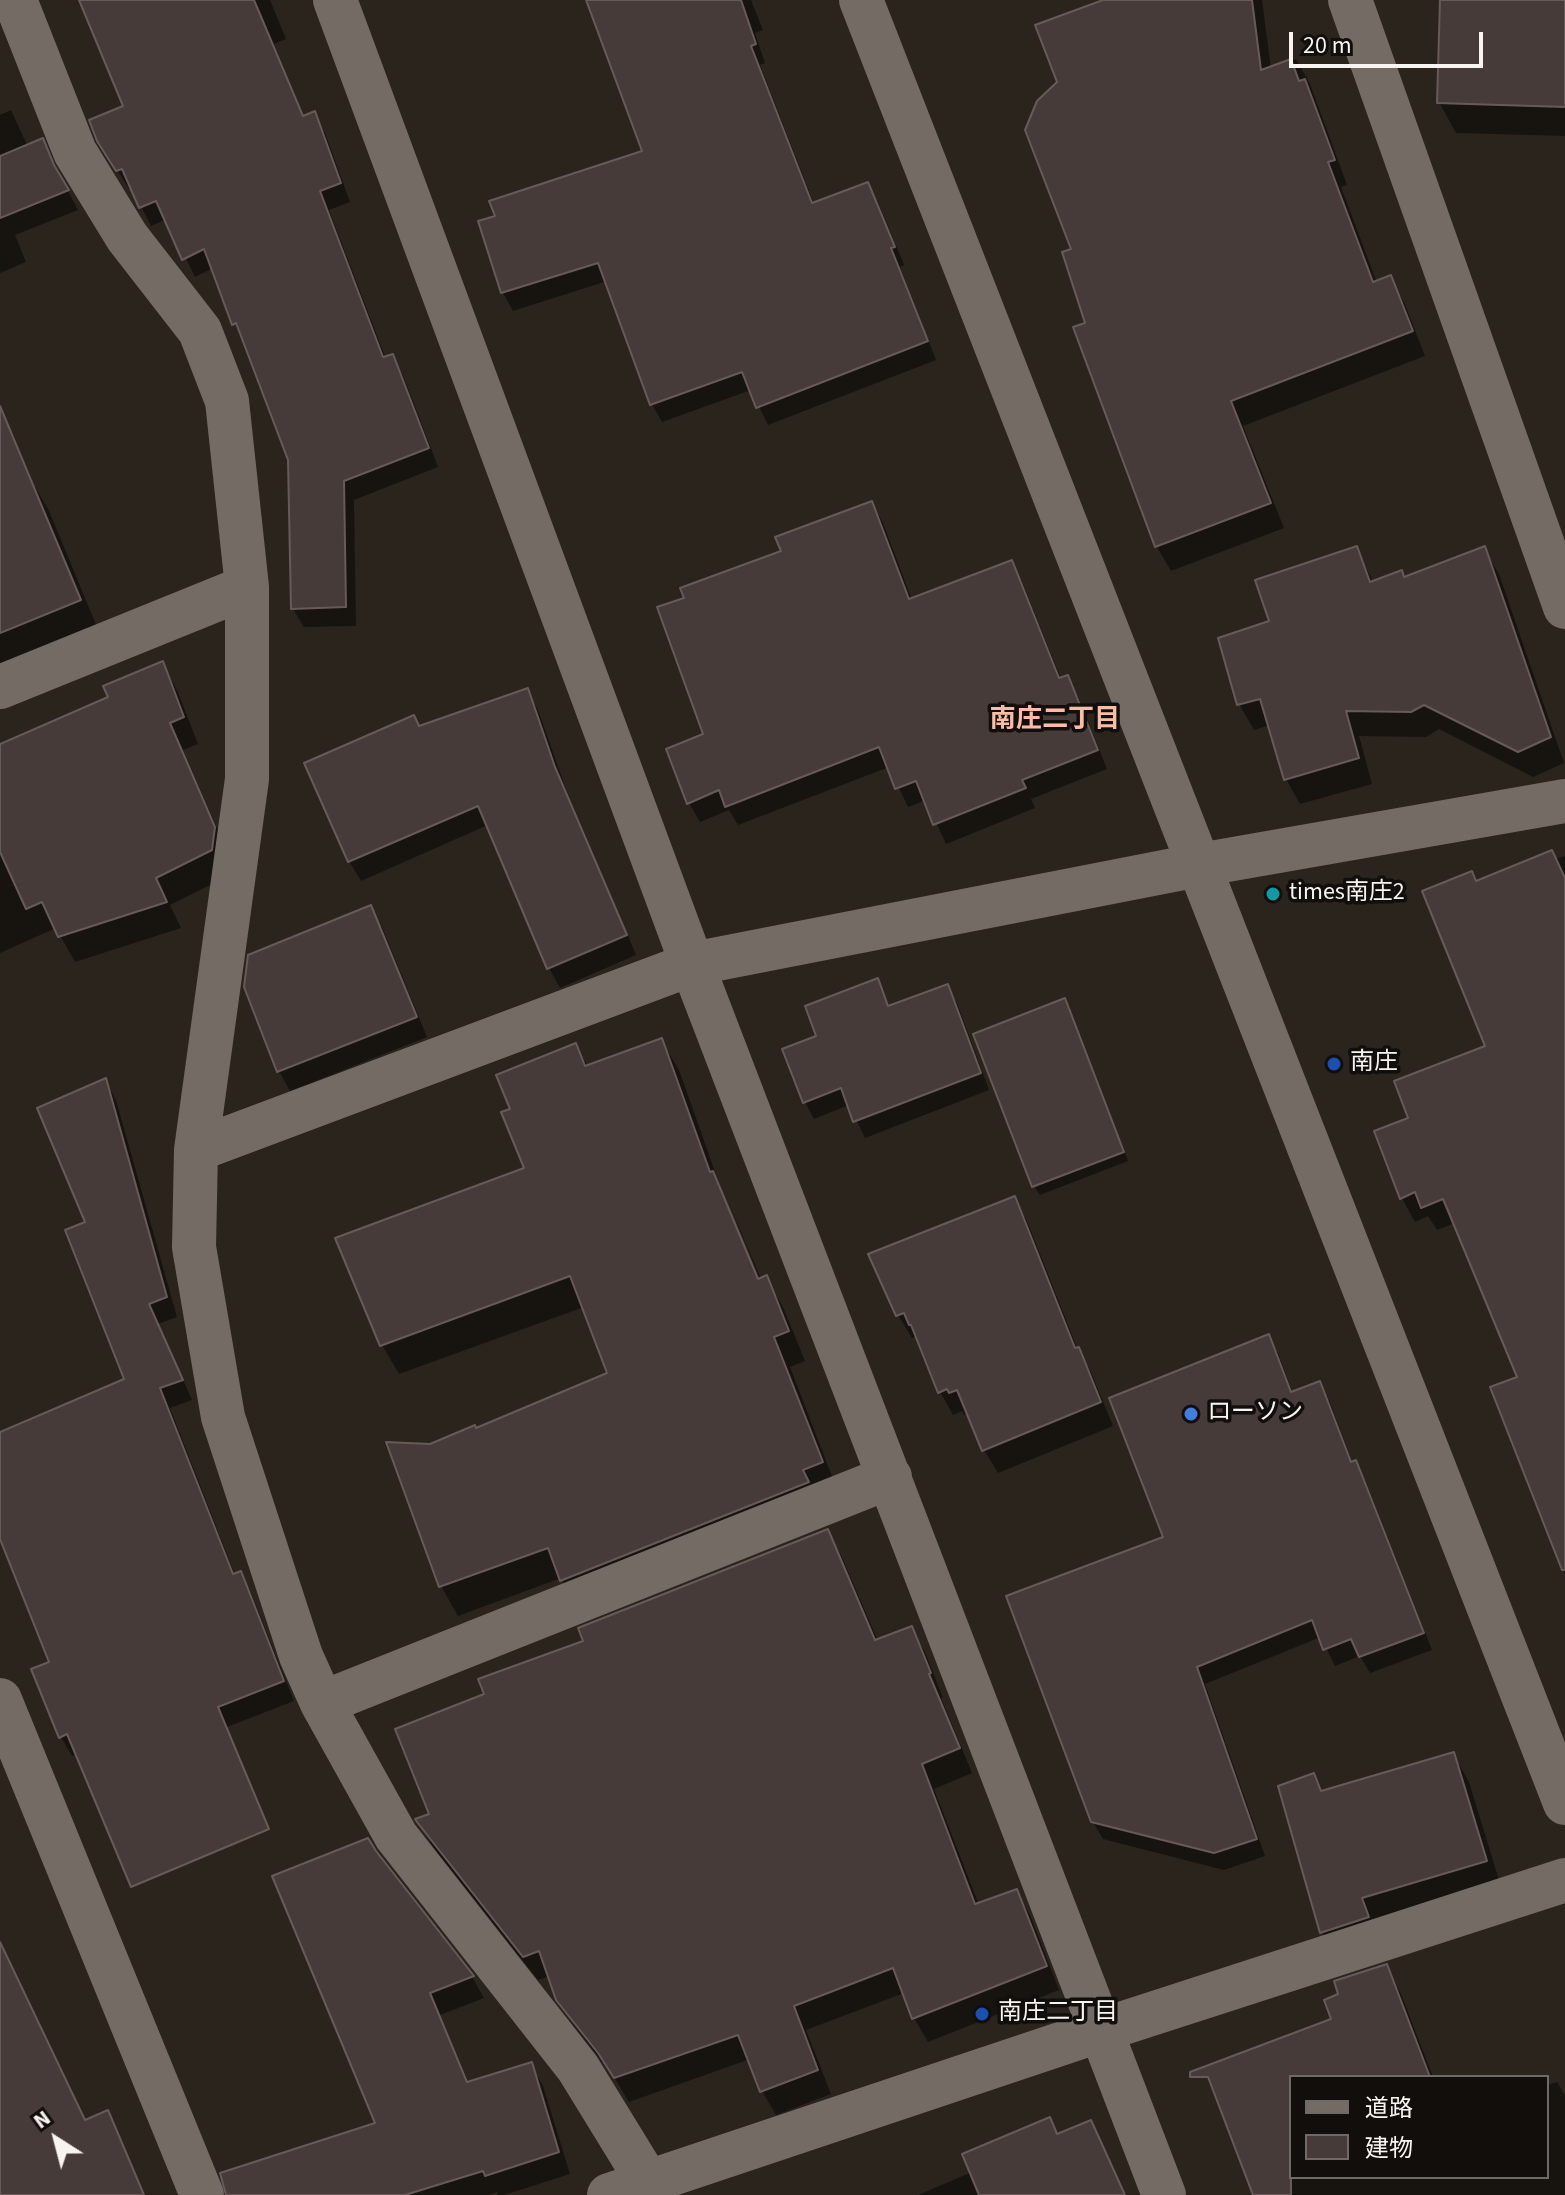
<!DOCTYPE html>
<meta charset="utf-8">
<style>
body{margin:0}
#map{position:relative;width:1565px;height:2195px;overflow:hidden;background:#2b241d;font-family:"Source Sans 3","Noto Sans JP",sans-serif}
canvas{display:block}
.legend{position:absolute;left:1289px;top:2075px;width:260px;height:104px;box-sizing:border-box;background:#110e0b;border:2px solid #6e6a66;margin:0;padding:10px 14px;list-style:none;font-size:24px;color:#f9f4ef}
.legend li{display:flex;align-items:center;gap:16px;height:40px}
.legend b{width:40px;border:2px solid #6e6a66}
.north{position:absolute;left:16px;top:2099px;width:80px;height:80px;-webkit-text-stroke:6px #110e0b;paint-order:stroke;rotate:324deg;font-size:22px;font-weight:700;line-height:32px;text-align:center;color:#f9f4ef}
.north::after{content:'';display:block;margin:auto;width:28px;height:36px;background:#f9f4ef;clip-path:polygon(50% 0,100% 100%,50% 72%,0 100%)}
.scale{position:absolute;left:1289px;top:32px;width:194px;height:36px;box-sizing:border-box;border:4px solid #f9f4ef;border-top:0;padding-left:10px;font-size:24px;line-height:28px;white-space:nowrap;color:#f9f4ef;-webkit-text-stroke:6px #110e0b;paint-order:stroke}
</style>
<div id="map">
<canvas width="1565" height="2195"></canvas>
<ul class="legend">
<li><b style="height:10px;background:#746c64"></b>道路</li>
<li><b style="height:22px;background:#473b39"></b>建物</li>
</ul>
<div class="north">N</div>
<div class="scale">20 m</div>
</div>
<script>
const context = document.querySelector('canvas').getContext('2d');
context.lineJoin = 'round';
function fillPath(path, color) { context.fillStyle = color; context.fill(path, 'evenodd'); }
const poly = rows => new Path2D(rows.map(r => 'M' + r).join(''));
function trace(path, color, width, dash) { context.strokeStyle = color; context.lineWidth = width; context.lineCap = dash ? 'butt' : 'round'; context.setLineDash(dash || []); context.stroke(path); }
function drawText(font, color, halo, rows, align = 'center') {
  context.font = font + ' "Source Sans 3","Noto Sans JP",sans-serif'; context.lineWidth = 7; context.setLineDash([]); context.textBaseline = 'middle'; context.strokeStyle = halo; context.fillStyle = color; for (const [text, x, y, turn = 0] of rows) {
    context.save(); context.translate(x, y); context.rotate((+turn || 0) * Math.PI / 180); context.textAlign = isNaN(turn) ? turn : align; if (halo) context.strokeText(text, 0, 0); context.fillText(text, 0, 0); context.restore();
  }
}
fillPath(poly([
 [83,0,270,0,286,39,274,44,305,118,314,114,325,133,350,202,329,210,386,359,392,356,403,375,438,467,354,500,356,626,304,627,293,609,290,460,213,268,195,277,167,219,151,226,132,188,129,189,99,140,126,107],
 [588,0,751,0,763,30,755,33,765,63,760,65,814,204,867,184,878,202,904,265,900,267,936,360,768,425,751,390,662,422,652,404,607,281,513,311,503,293,481,222,645,152],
 [1109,0,1262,0,1271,69,1296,59,1310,84,1347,185,1341,187,1377,283,1390,278,1404,302,1425,356,1243,426,1284,528,1171,571,1157,547,1075,329,1088,324,1074,250,1059,82],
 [1442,0,1565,0,1565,136,1456,133,1439,102],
 [11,110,28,147,42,141,78,210,15,235,26,262,0,273,0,115],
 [27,473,49,511,102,639,0,680,0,484],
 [872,503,883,523,912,600,1011,562,1022,582,1061,679,1067,677,1078,696,1107,769,1031,799,1035,808,946,844,926,800,908,807,889,767,738,825,729,810,700,822,689,803,705,735,687,599,783,552],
 [1356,549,1374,583,1405,579,1484,549,1499,574,1564,763,1533,777,1439,729,1426,737,1359,736,1372,784,1300,804,1286,779,1270,725,1254,730,1239,704,1272,622],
 [162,663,177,690,198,744,183,750,229,855,226,877,170,905,181,928,75,962,56,928,0,953,0,747,111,698],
 [527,690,538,710,566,789,636,955,560,988,549,968,488,825,361,881,349,861,306,764,420,728],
 [1565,856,1565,1574,1492,1388,1519,1378,1455,1223,1437,1230,1428,1216,1415,1222,1402,1198,1376,1132,1411,1119,1488,1047,1477,883],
 [370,907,382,927,427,1037,290,1091,279,1071],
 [877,981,890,1008,947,986,957,1003,989,1090,865,1138,849,1105,814,1119,805,1102,819,1037],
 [1064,1001,1128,1161,1040,1195,1034,1186],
 [661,1040,679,1070,720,1186,717,1185,760,1289,763,1287,727,1198,761,1279,766,1277,783,1307,805,1361,790,1367,838,1492,579,1610,561,1578,458,1616,441,1586,389,1444,430,1446,476,1430,609,1374,584,1307,399,1374,382,1345,526,1170,512,1110,576,1046,588,1067],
 [105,1080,116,1100,177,1317,158,1324,192,1400,170,1408,235,1575,240,1573,251,1593,294,1701,227,1727,241,1759,106,1815,77,1754,72,1756,61,1737,52,1663,0,1533,0,1434,127,1380,88,1223],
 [1014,1198,1027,1221,1078,1350,1091,1372,1113,1426,998,1473,984,1450,969,1413,964,1415,962,1411,953,1415,940,1392,918,1338,917,1336,912,1338,898,1315],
 [1268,1337,1278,1353,1293,1394,1319,1383,1329,1400,1353,1464,1356,1463,1365,1480,1432,1650,1370,1673,1360,1656,1335,1666,1321,1637,1205,1684,1265,1856,1224,1870,1103,1839,1093,1822,1166,1538],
 [827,1531,841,1555,878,1641,911,1628,925,1652,943,1698,941,1698,972,1773,934,1789,979,1905,1016,1891,1030,1915,1059,1990,928,2042,914,2018,904,1993,806,2030,831,2094,776,2115,762,2091,750,2059,629,2102,614,2077,573,2024,558,1999,550,1976,538,1980,433,1847,418,1820,432,1815,486,1695,585,1643],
 [1453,1754,1469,1782,1502,1890,1338,1960,1322,1932,1313,1776,1323,1793],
 [375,1853,472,1977,484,1998,440,2015,469,2083,531,2064,543,2086,570,2174,504,2195,498,2195,497,2192,488,2195,262,2195,377,2124],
 [0,1956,85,2122,108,2112,145,2195,0,2195],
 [1386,1966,1401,1994,1433,2077,1291,2077,1291,2177,1547,2177,1547,2085,1557,2082,1565,2096,1565,2195,1256,2195,1207,2068,1333,2020],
 [1049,2119,1058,2136,1090,2122,1126,2195,918,2195,972,2172]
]), '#0007');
const building = poly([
 [79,0,254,0,303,116,315,111,341,183,320,191,383,357,393,354,429,448,344,481,346,607,291,609,288,460,236,323,232,325,204,249,182,260,156,201,139,208,122,169,116,171,97,141,89,120,123,106,79,0],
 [586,0,741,0,756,44,751,46,812,203,868,182,895,247,891,248,928,341,756,408,742,372,650,405,598,263,501,293,478,221,495,216,489,201,642,151,586,0],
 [1103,0,1252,0,1261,70,1291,59,1299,81,1305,79,1335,160,1328,162,1373,282,1391,275,1413,331,1231,401,1271,503,1155,547,1073,327,1085,323,1062,252,1071,249,1025,130,1037,101,1057,82,1035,25,1103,0],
 [1440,0,1565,0,1565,107,1437,103,1440,0],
 [43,138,54,165,69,190,0,218,0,156,43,138],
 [0,406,81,600,0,633,0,406],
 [872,501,909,599,1012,560,1059,678,1068,675,1098,750,1022,780,1026,788,933,825,916,781,895,789,879,747,725,807,719,790,687,804,666,749,703,734,657,607,684,598,680,588,781,551,775,537,872,501],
 [1357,546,1370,582,1402,570,1404,577,1485,546,1551,737,1518,752,1424,705,1411,712,1346,711,1359,758,1284,780,1260,699,1237,705,1218,638,1269,621,1255,580,1357,546],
 [163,661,184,717,170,723,215,827,212,850,156,878,167,902,58,937,42,902,26,909,0,852,0,744,108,697,103,686,163,661],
 [528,688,555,767,627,935,547,969,478,806,348,862,304,763,414,715,419,726,528,688],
 [1552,850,1565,878,1565,1570,1562,1570,1490,1387,1517,1377,1443,1199,1421,1208,1415,1192,1400,1199,1374,1131,1408,1118,1394,1081,1485,1046,1422,891,1472,871,1476,881,1552,850],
 [371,905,417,1017,277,1072,244,987,248,955,371,905],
 [878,978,888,1006,948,984,981,1073,853,1122,841,1088,803,1103,782,1049,816,1036,805,1006,878,978],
 [1065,998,1124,1152,1032,1187,973,1034,1065,998],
 [662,1038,710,1172,713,1171,758,1279,767,1275,789,1331,774,1337,823,1462,803,1470,809,1482,560,1581,548,1548,439,1587,386,1442,430,1444,475,1425,476,1428,607,1373,570,1276,380,1346,335,1238,524,1168,501,1112,510,1109,496,1075,576,1043,585,1066,662,1038],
 [106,1078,167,1297,149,1304,183,1380,160,1388,233,1574,241,1571,284,1681,218,1707,269,1829,131,1887,67,1734,59,1738,31,1669,49,1662,0,1539,0,1432,124,1379,65,1230,85,1222,37,1108,106,1078],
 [1015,1196,1075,1348,1079,1347,1101,1402,982,1451,957,1390,949,1393,947,1389,938,1393,911,1325,909,1325,904,1313,896,1316,868,1254,1015,1196],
 [1269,1334,1291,1392,1320,1381,1351,1462,1356,1460,1424,1633,1359,1657,1351,1639,1323,1650,1312,1620,1197,1667,1257,1839,1214,1853,1091,1822,1006,1596,1163,1537,1109,1398,1269,1334],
 [828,1529,875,1640,912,1626,931,1673,929,1674,960,1748,922,1764,975,1904,1017,1889,1047,1966,912,2019,893,1968,794,2006,818,2070,760,2092,738,2035,614,2078,598,2053,556,2000,539,1951,523,1957,417,1822,415,1819,429,1814,395,1729,484,1694,478,1679,583,1641,578,1628,828,1529],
 [1454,1752,1487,1861,1362,1898,1369,1917,1320,1933,1278,1786,1314,1773,1321,1791,1454,1752],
 [368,1838,376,1851,474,1976,430,1993,467,2082,532,2062,559,2152,485,2176,483,2171,405,2195,226,2195,220,2173,375,2123,272,1876,368,1838],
 [0,1942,85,2120,108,2110,144,2195,0,2195,0,1942],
 [1387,1964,1430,2077,1291,2077,1291,2195,1253,2195,1208,2077,1190,2077,1190,2072,1331,2019,1324,2000,1338,1994,1334,1981,1387,1964],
 [1050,2117,1057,2134,1091,2120,1125,2195,979,2195,962,2154,1050,2117]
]);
fillPath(building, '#473b39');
trace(building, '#675a58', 2);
trace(poly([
 [15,0,75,152,127,237,200,331,227,401,247,587,247,779,196,1150,194,1247,223,1417,301,1656,322,1703,396,1836,578,2068,656,2195],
 [335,0,692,964,1164,2195],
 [861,0,1565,1803],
 [1350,0,1565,607],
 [0,687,247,587],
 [196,1150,692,964,1199,865,1565,801],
 [0,1700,202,2195],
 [322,1703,890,1477],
 [609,2195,1102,2030,1565,1880]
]), '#746c64', 44);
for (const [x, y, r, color] of [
 [1273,894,8,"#0f9aa8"],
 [1334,1064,8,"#1a4fb4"],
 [1191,1414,8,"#3f7fe0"],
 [982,2014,8,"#1a4fb4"]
]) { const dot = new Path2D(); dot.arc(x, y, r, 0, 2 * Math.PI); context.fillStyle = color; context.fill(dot); trace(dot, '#110e0b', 3); }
drawText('24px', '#f9f4ef', '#110e0b', [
 ["times南庄2",1289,894],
 ["南庄",1350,1064],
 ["ローソン",1207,1414],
 ["南庄二丁目",998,2014]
], 'left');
drawText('bold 26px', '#fbbca5', '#110e0b', [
 ["南庄二丁目",1055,721]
]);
</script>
